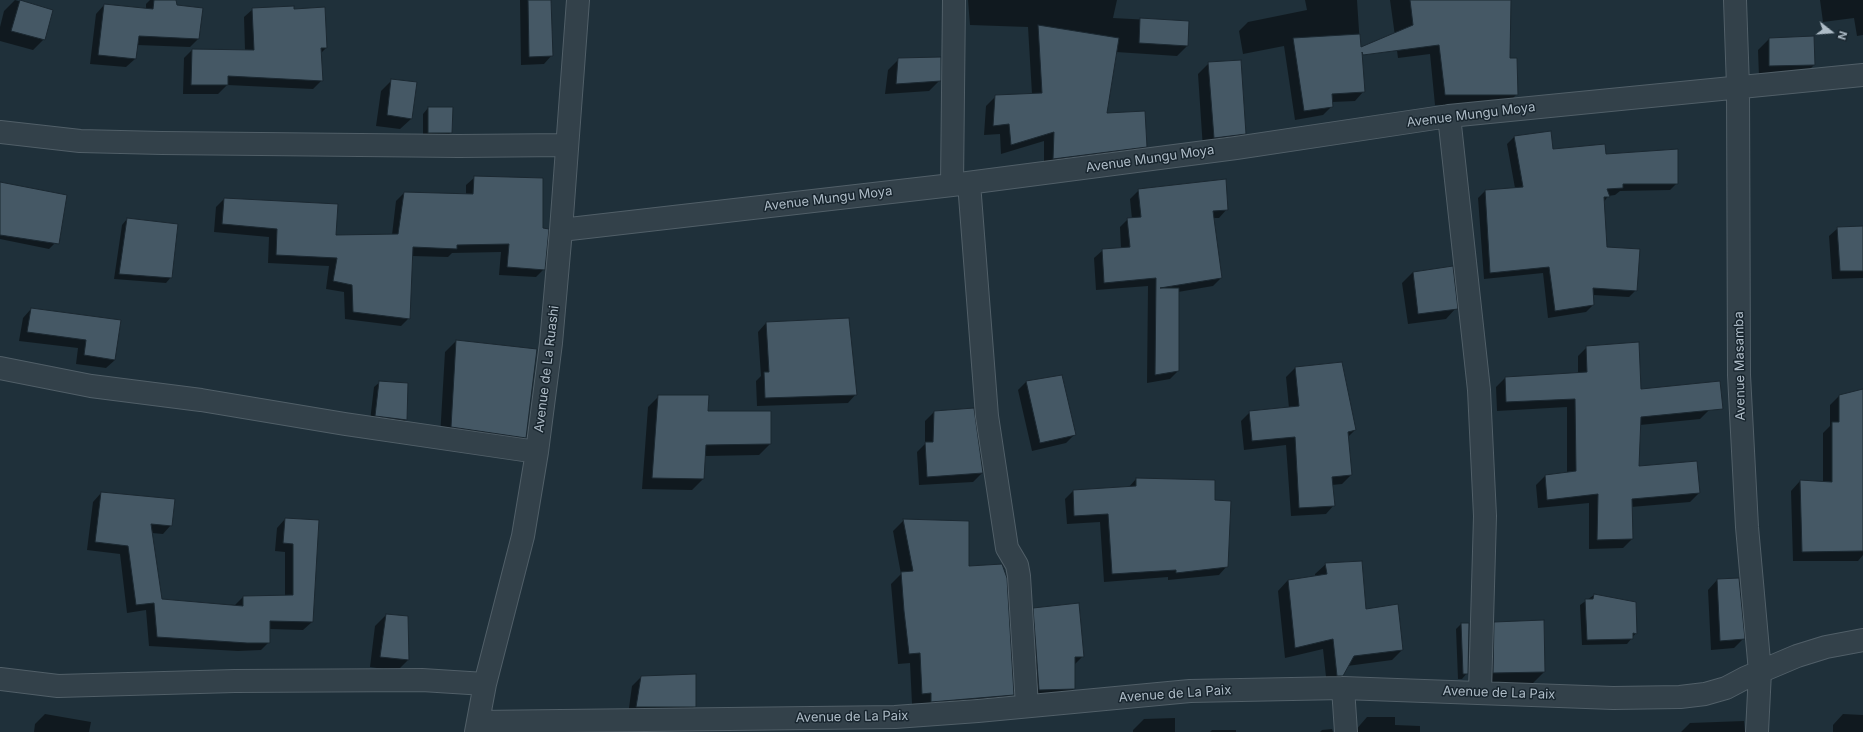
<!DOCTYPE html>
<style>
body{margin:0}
#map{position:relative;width:1863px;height:732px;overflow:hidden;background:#1f303a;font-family:Inter,sans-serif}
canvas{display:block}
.north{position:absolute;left:1811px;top:12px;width:40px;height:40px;-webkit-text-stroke:3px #19262f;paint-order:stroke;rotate:107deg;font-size:11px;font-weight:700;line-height:16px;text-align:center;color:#aebcc7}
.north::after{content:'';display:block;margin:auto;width:14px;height:18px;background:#aebcc7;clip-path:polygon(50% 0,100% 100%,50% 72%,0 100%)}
</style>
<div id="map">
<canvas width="1863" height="732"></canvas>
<div class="north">N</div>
</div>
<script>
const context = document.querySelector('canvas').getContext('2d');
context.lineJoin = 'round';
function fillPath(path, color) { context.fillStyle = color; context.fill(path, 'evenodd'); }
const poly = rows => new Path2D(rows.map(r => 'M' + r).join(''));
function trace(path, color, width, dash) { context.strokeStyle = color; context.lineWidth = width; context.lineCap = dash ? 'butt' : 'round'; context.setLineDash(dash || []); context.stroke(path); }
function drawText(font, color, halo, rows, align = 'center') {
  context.font = font + ' Inter,sans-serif'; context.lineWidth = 3; context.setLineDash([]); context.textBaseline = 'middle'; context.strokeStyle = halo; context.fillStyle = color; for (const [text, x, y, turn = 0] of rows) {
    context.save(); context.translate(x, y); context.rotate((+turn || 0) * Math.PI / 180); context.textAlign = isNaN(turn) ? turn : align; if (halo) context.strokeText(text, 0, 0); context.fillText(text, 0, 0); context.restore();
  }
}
fillPath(poly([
 [15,0,52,11,44,39,33,50,0,41,0,27,4,11],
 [150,0,175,0,176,6,199,38,190,47,137,45,135,59,126,67,90,64,96,14,104,5,146,9,146,4],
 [520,0,550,0,552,55,544,64,521,65],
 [968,0,1117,0,1113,18,1188,22,1187,46,1177,56,1116,52,1106,114,1146,147,1136,156,1044,168,1044,141,1001,154,1000,134,984,135,986,106,996,96,1032,94,1028,27,970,25],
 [1305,0,1357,0,1363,92,1355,101,1332,102,1332,106,1323,115,1295,120,1284,46,1243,54,1239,31,1248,22,1307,10],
 [1390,0,1510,0,1509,59,1517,94,1507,104,1435,105,1430,54,1398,58],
 [1820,0,1863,0,1863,35,1857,36,1854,18,1823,22],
 [253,9,293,10,326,48,321,53,322,80,313,89,227,85,218,94,183,94,184,58,192,50,245,50,244,17],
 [1769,39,1814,65,1803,76,1759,77,1758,50],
 [899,59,940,80,929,91,885,94,888,70],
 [1209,63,1245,133,1234,144,1203,149,1198,74],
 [392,80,411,119,400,129,376,126,381,91],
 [428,108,451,132,446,138,423,138,423,114],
 [1514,137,1552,150,1605,155,1677,183,1670,190,1620,191,1615,195,1608,196,1604,202,1606,248,1636,290,1629,297,1593,295,1593,305,1586,312,1548,318,1543,273,1484,279,1478,198,1485,191,1515,188,1507,144],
 [475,177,544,269,536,277,499,275,501,252,452,253,448,257,412,256,409,318,401,326,345,319,344,292,326,289,329,266,268,263,269,237,214,232,216,207,224,199,335,236,392,235,396,201,404,193,466,195,466,185],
 [0,183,59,239,49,249,0,239],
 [1139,190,1227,209,1219,218,1213,218,1221,278,1213,286,1178,292,1178,371,1170,379,1147,383,1148,286,1096,290,1094,258,1103,250,1121,249,1120,227,1128,219,1132,219,1130,199],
 [127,219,171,277,166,283,114,279,122,225],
 [1863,227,1863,278,1832,279,1829,236,1838,228],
 [1413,272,1456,308,1446,319,1408,324,1402,283],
 [31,309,120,321,115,360,106,368,76,364,78,348,19,341,23,318],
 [766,323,856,394,848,403,757,406,756,381,761,376,758,332],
 [456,341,525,437,514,448,440,437,445,352],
 [1587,347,1640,390,1709,410,1700,419,1640,425,1638,467,1699,493,1690,502,1631,507,1632,539,1623,548,1589,549,1589,503,1538,508,1536,485,1545,476,1567,473,1567,407,1497,411,1496,387,1505,378,1578,374,1578,356],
 [1341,363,1355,430,1347,438,1351,475,1342,484,1332,485,1334,505,1326,514,1291,516,1286,445,1244,450,1241,421,1250,412,1289,408,1286,377,1295,368],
 [380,382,406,420,400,425,370,421,374,387],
 [1026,382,1075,434,1066,443,1032,451,1018,390],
 [1863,391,1863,555,1858,561,1793,561,1791,491,1800,481,1823,482,1823,433,1830,426,1830,405,1839,396],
 [659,396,707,412,770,444,759,455,705,456,703,479,692,490,642,489,648,407],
 [934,412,982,473,973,482,919,485,917,452,925,444,925,421],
 [1136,479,1214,481,1214,501,1227,566,1219,575,1168,580,1168,577,1104,582,1100,522,1067,524,1065,499,1073,491,1128,488],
 [101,493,171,525,163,534,152,533,161,600,235,605,243,597,285,596,285,552,275,551,277,528,285,519,318,521,312,622,303,630,269,629,269,642,261,650,238,651,149,646,146,610,127,613,120,554,87,550,93,502],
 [904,520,968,568,1001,565,1004,570,1013,695,1002,705,921,712,921,703,912,704,910,663,898,664,891,584,901,574,893,531],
 [1326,564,1365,610,1402,650,1392,660,1347,666,1342,675,1332,686,1327,686,1323,649,1285,658,1278,591,1288,580,1315,577,1315,574],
 [1717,580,1743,639,1734,648,1711,650,1708,590],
 [1594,595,1636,633,1627,644,1582,645,1580,605],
 [1034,609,1083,656,1074,665,1074,689,1065,698,1029,699,1025,618],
 [386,615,407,617,408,660,397,671,370,667,375,626],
 [1495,623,1544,672,1533,683,1483,683,1484,634],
 [1461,624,1467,673,1462,679,1458,679,1456,629],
 [641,677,695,706,686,715,628,715,632,686],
 [45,714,91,722,89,732,34,732,35,724],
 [1843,714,1863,715,1863,732,1833,732,1833,725],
 [1367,717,1395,717,1395,725,1420,726,1420,732,1354,732],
 [1175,718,1175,732,1133,732,1133,730,1144,719],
 [1744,721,1745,732,1681,732,1690,723],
 [1332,729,1333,732,1320,732,1322,730],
 [1212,730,1236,730,1236,732,1210,732]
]), '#0007');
const building = poly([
 [20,0,53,10,45,40,11,31,20,0],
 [154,0,176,0,177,5,203,8,199,39,139,36,136,59,98,55,104,4,153,9,154,0],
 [528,0,551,0,553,56,529,57,528,0],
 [1410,0,1511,0,1510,58,1517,58,1518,95,1445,95,1439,45,1363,55,1362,52,1365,92,1332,94,1333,107,1304,111,1293,38,1360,34,1361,47,1413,25,1410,0],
 [294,6,294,9,325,7,327,48,321,48,323,81,228,76,228,85,191,85,192,49,254,50,252,8,294,6],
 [1140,18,1189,21,1188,46,1139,43,1140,18],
 [1038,25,1119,38,1107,113,1145,111,1147,147,1053,159,1054,132,1011,145,1009,124,993,126,995,95,1042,93,1038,25],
 [1814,36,1815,65,1769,66,1769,38,1814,36],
 [941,57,941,81,896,84,898,58,941,57],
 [1241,60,1246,134,1214,138,1208,62,1241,60],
 [391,79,417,82,412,119,387,115,391,79],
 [428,107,453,107,452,133,428,133,428,107],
 [1551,131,1553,149,1605,144,1606,154,1678,149,1678,184,1623,184,1623,188,1607,189,1610,197,1604,197,1607,247,1640,249,1637,291,1593,288,1594,305,1555,311,1549,267,1490,273,1485,190,1523,187,1514,136,1551,131],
 [474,176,543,178,543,228,549,229,545,270,507,267,509,244,457,245,457,249,413,247,410,319,353,312,352,285,333,281,337,258,276,255,277,229,222,224,224,198,338,204,336,235,398,234,404,192,473,194,474,176],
 [1226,179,1228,210,1213,211,1222,278,1160,288,1179,288,1179,371,1155,375,1156,278,1104,283,1102,249,1130,247,1127,218,1141,217,1138,189,1226,179],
 [0,182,67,195,59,244,0,235,0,182],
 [127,218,178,224,172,278,119,274,127,218],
 [1863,226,1863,271,1840,271,1837,227,1863,226],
 [1453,266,1458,309,1418,314,1413,272,1453,266],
 [31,308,121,320,115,360,84,355,86,340,27,332,31,308],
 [849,318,857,395,765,398,764,372,769,372,766,322,849,318],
 [456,340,537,349,526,438,451,427,456,340],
 [1639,342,1641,389,1720,381,1723,409,1641,417,1639,466,1697,461,1700,493,1632,499,1633,539,1597,540,1598,494,1547,500,1545,475,1576,471,1575,399,1506,402,1505,377,1587,372,1586,346,1639,342],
 [1342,362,1356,430,1348,432,1352,475,1332,477,1335,506,1299,508,1295,437,1252,441,1249,411,1299,406,1295,367,1342,362],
 [1062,375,1076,435,1040,443,1026,381,1062,375],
 [379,381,408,383,407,420,375,416,379,381],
 [1863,389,1863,551,1802,552,1800,480,1832,482,1832,422,1839,422,1839,395,1863,389],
 [658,395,709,395,708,411,771,411,771,444,706,445,704,479,652,478,658,395],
 [974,408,983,473,927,477,925,442,933,442,934,411,974,408],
 [1136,478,1215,480,1215,500,1231,501,1228,567,1176,573,1176,570,1112,574,1108,514,1074,516,1073,490,1136,486,1136,478],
 [101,492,175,499,172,526,151,524,162,599,243,606,243,596,293,595,293,544,283,543,285,518,319,520,313,622,270,621,270,643,247,643,157,637,154,603,136,605,128,546,95,542,101,492],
 [903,519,969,521,969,566,1002,564,1007,578,1014,695,931,702,931,693,922,694,920,653,909,654,904,611,901,572,913,571,903,519],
 [1362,561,1366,609,1398,604,1403,650,1354,656,1343,676,1337,676,1333,639,1295,648,1288,580,1327,574,1325,563,1362,561],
 [1739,578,1745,639,1720,641,1717,579,1739,578],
 [1594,594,1636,602,1637,634,1633,633,1633,639,1587,640,1585,599,1593,599,1594,594],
 [1079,603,1084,657,1075,657,1075,689,1039,690,1033,608,1079,603],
 [386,614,408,616,409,660,380,657,386,614],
 [1544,620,1545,672,1493,673,1494,622,1544,620],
 [1461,623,1469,623,1468,674,1463,674,1461,623],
 [696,674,696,707,636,707,641,676,696,674]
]);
fillPath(building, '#455865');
trace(building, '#1b2831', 1);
const street = poly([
 [1735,0,1738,87,1739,375,1747,527,1760,672,1757,732],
 [1449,116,1479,390,1485,516,1480,692],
 [0,132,80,141,162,143,459,146,566,145],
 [969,183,987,416,1007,548,1017,565,1019,576,1027,706],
 [952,185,954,0],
 [561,230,952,185,1236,148,1449,116,1863,75],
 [0,368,91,386,201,400,345,424,537,452],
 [0,679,58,686,235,681,422,680,485,684],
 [1343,688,1346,732],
 [478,722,895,717,978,711,1190,691,1343,688,1613,698,1680,697,1705,694,1726,688,1745,678,1797,656,1826,647,1863,640],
 [476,732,485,684,523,536,537,452,551,343,561,230,578,0]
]);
trace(street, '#515f68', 24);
trace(street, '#33414a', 22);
drawText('13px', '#aebcc7', '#19262f', [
 ["Avenue Mungu Moya",1471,115,-7],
 ["Avenue Mungu Moya",1150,159,-8],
 ["Avenue Mungu Moya",828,199,-7],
 ["Avenue Masamba",1740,366,-91],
 ["Avenue de La Ruashi",547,369,-83],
 ["Avenue de La Paix",1499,693,2],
 ["Avenue de La Paix",1175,694,-4],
 ["Avenue de La Paix",852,717,-1]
]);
</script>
